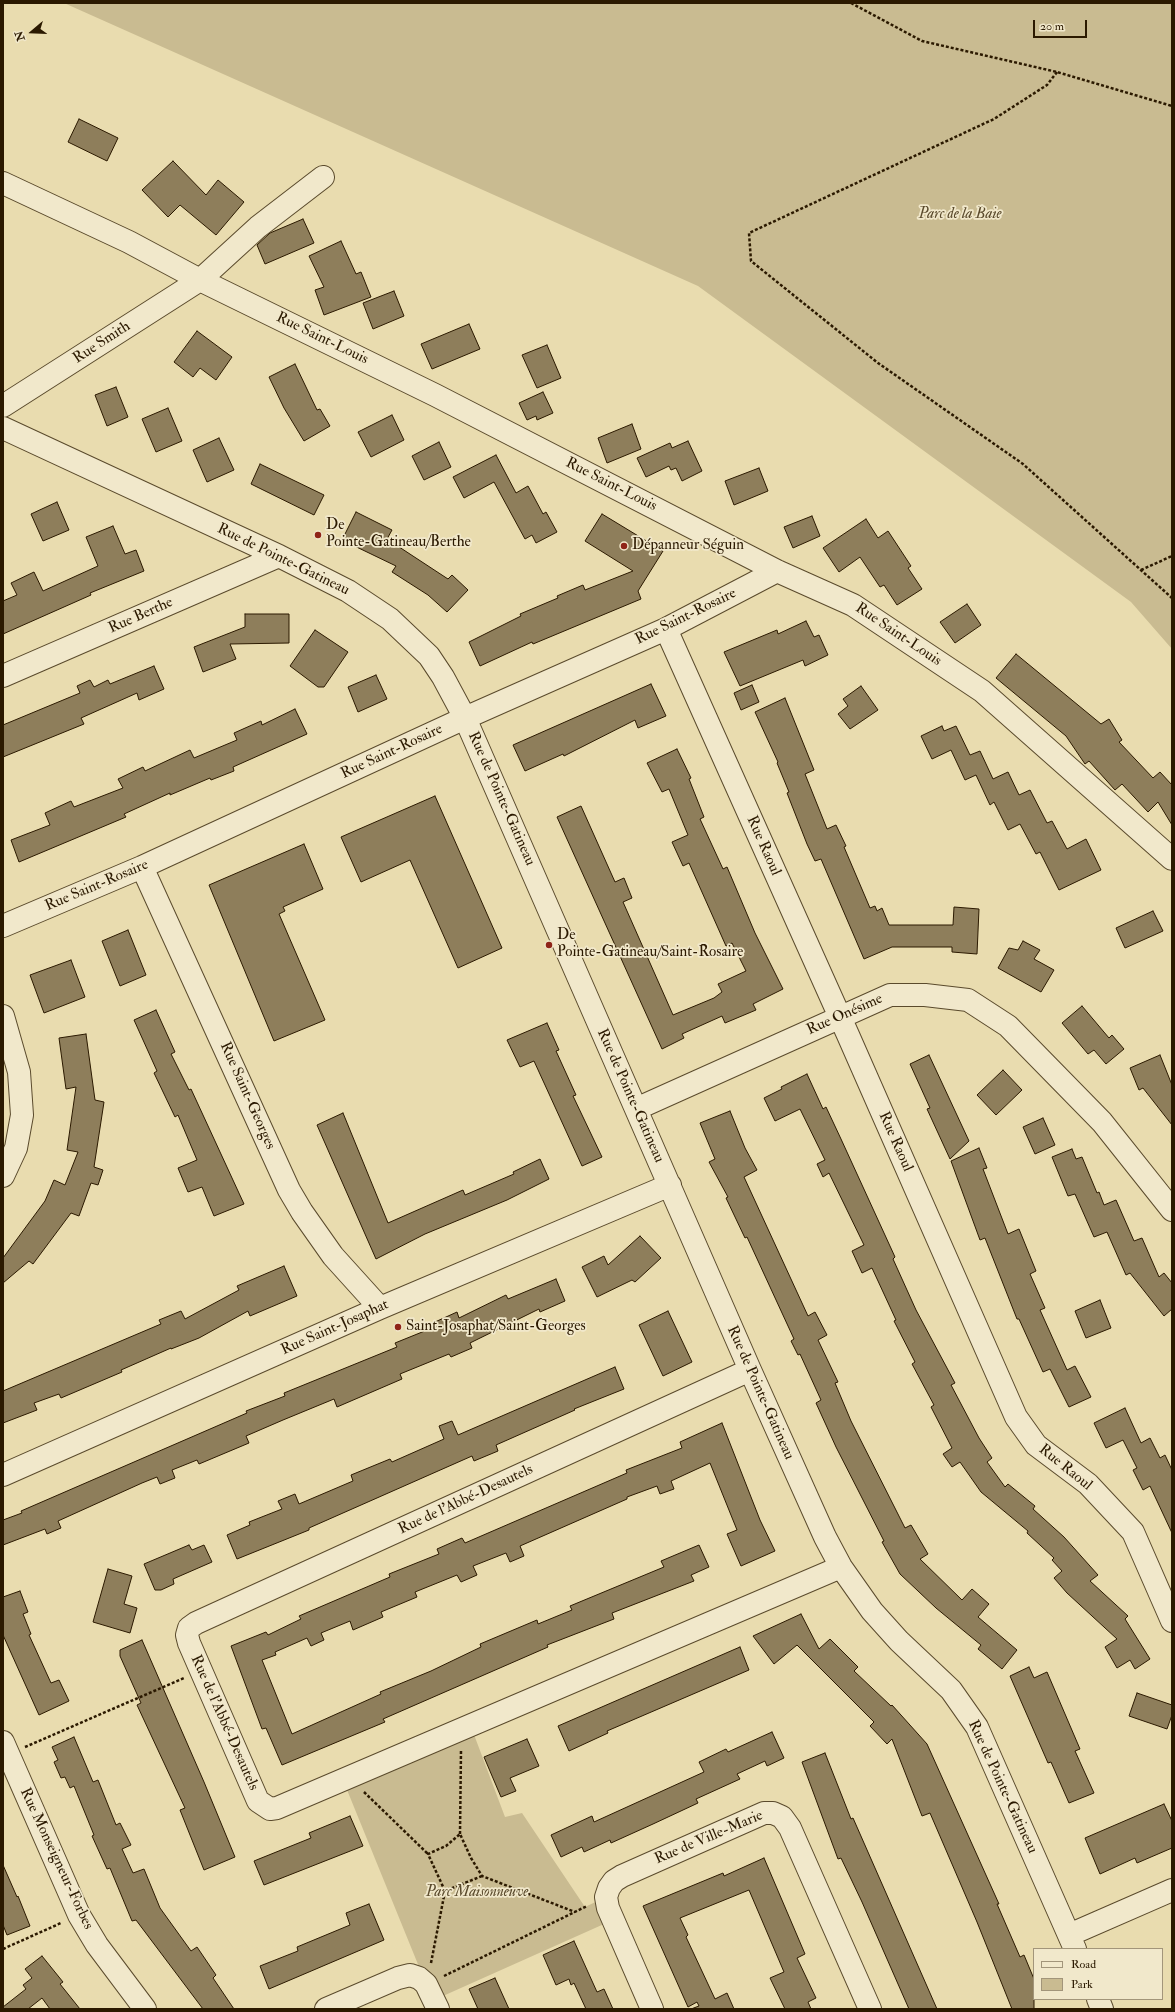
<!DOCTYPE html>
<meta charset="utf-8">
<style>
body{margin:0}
#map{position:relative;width:1175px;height:2012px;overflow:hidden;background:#e9dcaf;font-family:"IM FELL Double Pica",serif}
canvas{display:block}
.frame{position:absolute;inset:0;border:4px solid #2b1900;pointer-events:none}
.legend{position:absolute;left:1033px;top:1948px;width:130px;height:52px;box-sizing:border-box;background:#f1e8cb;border:1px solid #a2957a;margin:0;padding:5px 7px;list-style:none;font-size:12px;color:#2b1900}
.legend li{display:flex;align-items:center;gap:8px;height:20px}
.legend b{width:20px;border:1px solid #a2957a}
.north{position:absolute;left:12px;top:12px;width:40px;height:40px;-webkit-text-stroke:3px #f1e8cb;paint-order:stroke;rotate:251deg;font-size:11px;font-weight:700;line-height:16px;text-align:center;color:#2b1900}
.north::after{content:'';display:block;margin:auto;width:14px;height:18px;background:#2b1900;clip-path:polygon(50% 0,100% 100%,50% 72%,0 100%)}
.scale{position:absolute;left:1033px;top:20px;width:54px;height:18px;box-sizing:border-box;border:2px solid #2b1900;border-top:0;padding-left:5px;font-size:12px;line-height:14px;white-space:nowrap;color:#2b1900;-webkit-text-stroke:3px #f1e8cb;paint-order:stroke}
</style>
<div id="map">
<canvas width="1175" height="2012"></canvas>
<div class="frame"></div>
<ul class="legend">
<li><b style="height:5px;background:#f1e8cb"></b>Road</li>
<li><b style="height:11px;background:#c9bb91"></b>Park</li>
</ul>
<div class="north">N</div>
<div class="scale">20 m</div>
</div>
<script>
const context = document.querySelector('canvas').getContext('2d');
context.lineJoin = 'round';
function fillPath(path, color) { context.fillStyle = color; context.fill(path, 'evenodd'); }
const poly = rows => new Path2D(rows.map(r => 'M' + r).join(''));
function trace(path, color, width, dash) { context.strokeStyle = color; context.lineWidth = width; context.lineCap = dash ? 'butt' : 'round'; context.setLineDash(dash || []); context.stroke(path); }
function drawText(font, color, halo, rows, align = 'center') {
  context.font = font + ' "IM FELL Double Pica",serif'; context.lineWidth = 3.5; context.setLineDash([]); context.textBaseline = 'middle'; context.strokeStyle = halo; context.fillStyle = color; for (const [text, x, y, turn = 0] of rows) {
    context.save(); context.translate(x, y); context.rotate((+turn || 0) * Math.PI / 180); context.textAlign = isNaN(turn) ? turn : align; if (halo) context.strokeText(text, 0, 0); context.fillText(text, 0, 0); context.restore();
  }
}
fillPath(poly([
 [64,3,1172,3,1172,649,1131,602,698,286],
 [470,1724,505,1817,522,1813,585,1907,606,1897,613,1920,434,2000,426,1984,343,1780]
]), '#c9bb91');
const building = poly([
 [79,119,118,138,107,161,68,142,79,119],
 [173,161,206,195,218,180,244,202,216,235,180,205,168,217,142,190,173,161],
 [303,219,314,243,265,264,257,245,270,233,303,219],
 [341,241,356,274,361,272,371,297,324,315,315,290,324,287,309,256,341,241],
 [394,291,404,316,373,329,363,303,394,291],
 [469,324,480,349,432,369,421,344,469,324],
 [197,331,232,357,216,380,200,368,193,377,174,362,197,331],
 [547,345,561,378,537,388,522,355,547,345],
 [295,364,317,410,320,409,330,426,304,441,284,408,269,377,295,364],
 [116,387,128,417,107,426,95,395,116,387],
 [543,392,553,413,537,420,536,416,527,420,519,403,543,392],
 [168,408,182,441,156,452,142,419,168,408],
 [392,415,404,440,371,457,358,432,392,415],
 [632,424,641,449,607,463,598,438,632,424],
 [219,438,234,470,207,482,193,450,219,438],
 [688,441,702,471,682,481,676,468,671,470,669,466,646,477,637,458,670,443,672,448,688,441],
 [439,442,451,467,424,480,412,456,439,442],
 [496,455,516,493,528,486,543,514,546,512,557,532,536,543,532,535,525,539,494,482,464,498,453,477,496,455],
 [260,464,324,495,314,515,251,484,260,464],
 [759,468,768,491,734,505,725,481,759,468],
 [57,502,69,530,43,541,31,514,57,502],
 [356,512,392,530,387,539,448,579,452,575,468,590,447,612,428,595,392,572,396,566,342,540,356,512],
 [602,514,663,551,638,591,641,599,533,644,532,642,480,666,469,642,521,616,520,614,558,598,557,596,583,585,585,590,633,571,585,541,602,514],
 [812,516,820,536,793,548,784,527,812,516],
 [866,519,878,538,888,531,911,566,908,568,922,589,897,605,884,585,880,587,860,557,839,572,823,548,866,519],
 [113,526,125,554,136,550,144,571,90,593,91,595,3,634,3,601,17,595,11,583,34,572,43,591,98,566,86,537,113,526],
 [967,604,981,625,955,643,940,622,967,604],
 [245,614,289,614,289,643,230,644,236,659,203,672,194,647,245,627,245,614],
 [806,621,814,637,819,635,828,655,805,666,803,660,740,686,724,652,777,630,778,634,806,621],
 [315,630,348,652,324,687,318,687,290,666,315,630],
 [1016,654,1101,724,1109,719,1122,740,1119,742,1153,778,1160,772,1172,785,1172,825,1158,802,1148,812,1122,784,1115,790,1089,761,1085,764,1066,736,996,678,1016,654],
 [154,666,164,689,139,700,137,693,81,718,84,724,3,757,3,725,80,693,77,686,90,680,94,687,108,680,110,684,154,666],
 [376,675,387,699,358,712,348,687,376,675],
 [651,684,666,716,638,728,635,720,564,756,563,754,525,771,513,745,651,684],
 [752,685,759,702,741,710,734,693,752,685],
 [861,686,878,710,850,729,838,714,848,706,843,699,861,686],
 [785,698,814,770,805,774,827,829,836,825,846,846,844,847,870,908,875,906,877,911,882,908,889,925,953,925,954,907,979,909,977,954,952,952,952,947,892,947,864,959,821,859,815,861,807,844,787,793,789,792,777,763,778,762,755,712,785,698],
 [295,709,307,734,233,767,234,771,211,780,210,778,170,795,170,793,124,814,126,817,19,862,11,840,50,825,45,813,71,801,74,807,123,788,118,779,143,767,145,771,190,750,194,758,237,740,234,733,261,721,262,725,295,709],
 [942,726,944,731,956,726,970,755,980,751,993,779,1008,772,1019,795,1030,790,1047,823,1052,821,1067,849,1086,839,1101,870,1059,890,1040,852,1036,854,1020,824,1008,830,994,802,990,805,976,775,965,780,951,750,932,759,921,736,942,726],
 [677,749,691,778,689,779,704,817,700,819,723,869,727,867,755,933,783,989,753,1004,756,1010,725,1023,722,1016,682,1034,684,1038,662,1049,557,817,581,806,615,882,624,878,632,898,623,902,673,1015,714,998,722,992,718,984,746,971,732,943,726,946,689,863,683,866,672,842,688,835,669,789,662,792,647,763,677,749],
 [435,796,502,948,458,968,410,860,361,882,341,837,435,796],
 [304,844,323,889,283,907,285,911,279,914,325,1020,274,1041,209,885,304,844],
 [1153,911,1163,931,1125,948,1116,928,1153,911],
 [128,930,146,975,120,986,102,941,128,930],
 [1023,941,1040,950,1034,959,1054,970,1041,992,998,968,1009,948,1018,950,1023,941],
 [71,960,85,997,44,1013,30,975,71,960],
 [1082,1006,1109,1038,1112,1035,1124,1049,1106,1064,1094,1050,1088,1054,1062,1023,1082,1006],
 [156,1010,175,1052,171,1054,189,1090,191,1089,244,1204,214,1216,202,1187,188,1192,178,1168,197,1160,178,1115,175,1117,154,1073,157,1071,134,1020,156,1010],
 [547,1023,559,1050,556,1051,576,1095,573,1096,602,1157,582,1166,534,1061,520,1067,507,1040,547,1023],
 [86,1034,95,1100,104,1102,94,1167,103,1170,98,1185,91,1183,79,1216,71,1213,33,1264,29,1261,3,1283,3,1258,45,1201,54,1180,65,1185,78,1152,67,1150,76,1087,66,1089,59,1038,86,1034],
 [929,1055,969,1141,950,1159,927,1109,930,1108,910,1064,929,1055],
 [1160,1055,1172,1085,1172,1125,1143,1088,1139,1090,1130,1068,1160,1055],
 [1003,1070,1022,1090,996,1115,977,1095,1003,1070],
 [807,1074,823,1109,826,1107,841,1139,895,1257,893,1259,916,1310,955,1383,951,1385,979,1438,992,1458,987,1462,1005,1487,1008,1484,1035,1506,1033,1509,1064,1537,1098,1575,1090,1581,1128,1616,1125,1619,1150,1659,1135,1669,1130,1660,1117,1668,1105,1647,1117,1639,1067,1593,1054,1578,1062,1571,1052,1560,1054,1558,1027,1533,1028,1531,981,1492,960,1462,952,1467,943,1454,952,1448,931,1407,934,1405,912,1364,915,1362,894,1321,896,1320,872,1268,862,1273,852,1251,864,1245,829,1173,823,1177,817,1164,825,1160,800,1109,775,1121,764,1098,782,1089,781,1087,807,1074],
 [730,1111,745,1148,757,1170,744,1177,808,1316,815,1312,827,1335,818,1340,838,1382,835,1383,851,1421,905,1528,911,1525,928,1554,920,1559,962,1600,972,1589,989,1604,978,1617,1017,1650,1002,1669,978,1649,981,1645,936,1608,900,1574,882,1542,884,1541,836,1447,816,1403,821,1400,800,1354,798,1355,791,1341,794,1339,747,1237,745,1238,726,1198,728,1197,709,1162,715,1159,700,1123,730,1111],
 [343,1113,388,1223,463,1190,465,1195,514,1174,513,1172,540,1159,549,1179,507,1200,425,1234,376,1259,317,1125,343,1113],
 [1043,1118,1055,1145,1035,1154,1023,1127,1043,1118],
 [979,1148,987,1168,983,1169,1008,1234,1019,1229,1036,1271,1030,1274,1045,1308,1040,1310,1067,1370,1075,1366,1091,1397,1069,1407,1050,1369,1043,1372,1019,1319,1017,1319,985,1238,980,1240,951,1161,979,1148],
 [1072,1149,1076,1159,1082,1157,1097,1193,1099,1192,1104,1205,1116,1200,1134,1241,1142,1238,1159,1277,1164,1273,1172,1283,1172,1309,1164,1316,1130,1273,1126,1275,1107,1232,1094,1237,1075,1194,1068,1196,1052,1157,1072,1149],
 [640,1236,661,1258,635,1282,632,1280,597,1297,582,1267,604,1256,608,1265,640,1236],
 [284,1266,297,1296,250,1316,248,1311,199,1338,171,1349,171,1348,121,1370,122,1372,61,1398,59,1394,34,1403,37,1410,3,1423,3,1391,161,1324,159,1320,181,1311,185,1319,239,1290,237,1286,284,1266],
 [556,1279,565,1301,540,1312,539,1309,470,1343,472,1348,451,1357,449,1354,400,1374,402,1379,337,1407,334,1399,283,1420,246,1436,249,1443,199,1464,197,1460,172,1470,175,1478,160,1484,157,1477,142,1483,58,1521,61,1528,47,1534,45,1529,3,1545,3,1520,22,1513,21,1511,247,1413,246,1411,285,1396,284,1393,397,1347,395,1343,437,1326,435,1322,457,1312,459,1318,506,1295,508,1299,556,1279],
 [1100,1300,1111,1328,1086,1338,1075,1311,1100,1300],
 [668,1311,692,1362,663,1376,639,1325,668,1311],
 [615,1367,624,1389,574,1409,575,1410,496,1445,498,1451,474,1461,472,1456,309,1528,309,1530,237,1559,227,1535,250,1525,249,1522,282,1509,278,1501,295,1494,299,1504,353,1481,351,1475,390,1459,392,1462,444,1439,439,1426,452,1421,458,1435,615,1367],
 [1125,1408,1141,1443,1150,1438,1160,1458,1165,1455,1172,1470,1172,1533,1150,1486,1143,1490,1133,1470,1137,1468,1123,1440,1106,1448,1094,1423,1125,1408],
 [722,1423,760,1520,775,1551,741,1566,727,1534,737,1530,710,1463,671,1481,674,1489,660,1494,657,1486,627,1497,627,1499,520,1546,524,1556,510,1562,506,1553,473,1566,477,1575,461,1582,457,1575,415,1592,417,1597,381,1612,383,1617,353,1630,350,1621,321,1633,324,1640,311,1646,307,1638,275,1652,276,1655,262,1660,292,1734,381,1694,380,1692,431,1671,481,1647,480,1644,537,1620,538,1624,572,1610,570,1606,664,1567,661,1561,699,1545,709,1567,691,1575,694,1581,612,1613,614,1619,547,1645,548,1647,383,1719,385,1722,282,1765,266,1728,262,1729,231,1646,266,1632,268,1635,301,1619,299,1616,390,1577,389,1574,439,1554,437,1549,462,1538,465,1543,627,1473,626,1470,682,1448,680,1442,722,1423],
 [189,1545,192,1550,204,1545,212,1562,173,1579,174,1584,161,1590,155,1590,144,1564,189,1545],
 [108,1569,132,1576,124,1604,137,1608,130,1633,93,1622,108,1569],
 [20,1591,28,1612,23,1614,31,1634,29,1635,51,1683,59,1680,69,1701,39,1715,3,1635,3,1597,20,1591],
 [801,1614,819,1649,830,1639,858,1667,854,1671,891,1706,892,1705,927,1744,999,1904,997,1904,1020,1957,1024,1955,1034,1979,1034,2009,1012,2009,977,1922,930,1813,922,1816,892,1739,887,1744,870,1726,874,1722,797,1645,774,1664,753,1636,801,1614],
 [142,1640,204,1782,235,1857,204,1870,180,1810,185,1808,137,1705,141,1703,120,1656,120,1650,142,1640],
 [740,1647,749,1670,607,1731,608,1733,569,1751,558,1726,740,1647],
 [1029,1667,1034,1678,1047,1672,1080,1749,1075,1751,1094,1793,1069,1803,1051,1762,1048,1763,1010,1676,1029,1667],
 [1137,1693,1172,1705,1172,1715,1167,1729,1129,1716,1137,1693],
 [772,1732,784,1758,767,1766,765,1761,737,1774,740,1779,696,1799,698,1803,653,1824,611,1843,610,1840,584,1852,582,1847,561,1857,551,1835,592,1816,594,1822,704,1772,699,1762,726,1749,728,1752,772,1732],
 [74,1737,93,1782,98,1780,116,1825,120,1823,131,1845,122,1849,133,1873,144,1869,160,1908,191,1951,197,1947,216,1975,213,1978,234,2009,203,2009,136,1920,132,1921,110,1868,107,1869,92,1836,94,1835,74,1786,70,1788,65,1777,61,1778,54,1762,58,1760,52,1747,74,1737],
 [527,1739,539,1766,510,1778,516,1791,501,1797,484,1757,527,1739],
 [825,1753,851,1819,853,1818,937,2009,909,2009,862,1902,841,1858,838,1859,802,1762,825,1753],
 [1164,1804,1172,1821,1172,1848,1137,1863,1135,1858,1100,1874,1085,1838,1164,1804],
 [350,1816,363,1846,264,1885,254,1861,311,1838,309,1833,350,1816],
 [764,1858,805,1954,797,1958,816,1998,808,2002,811,2009,785,2009,770,1978,784,1972,749,1890,680,1918,688,1935,686,1937,715,1999,727,1993,734,2009,691,2009,699,2006,697,2002,688,2007,643,1906,723,1873,724,1876,764,1858],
 [3,1865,17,1897,18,1896,30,1926,7,1935,3,1925,3,1865],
 [369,1904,384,1940,269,1989,260,1966,298,1951,297,1947,350,1925,346,1913,369,1904],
 [574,1941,597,1992,604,1989,613,2009,586,2009,574,1983,571,1985,569,1979,556,1985,543,1955,574,1941],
 [42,1956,63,1982,60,1984,80,2009,50,2009,42,1998,28,2009,3,2009,3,2007,26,1989,23,1985,32,1978,25,1969,42,1956],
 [495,1978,509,2009,478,2009,469,1989,495,1978]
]);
fillPath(building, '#8e7e5b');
trace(building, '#2b1900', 1);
const minor = poly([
 [3,183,129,242,200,280,435,395,777,571,853,605,982,691,1172,859],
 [3,406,200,280,258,227,323,177],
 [3,428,279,556,348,591,390,619,429,656,443,677,465,718,750,1370,825,1537,841,1567,872,1611,899,1641,951,1690,977,1727,1075,1949],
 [666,629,848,1035,1016,1417,1036,1445,1088,1484,1133,1532,1172,1621],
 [3,676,279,556],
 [142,867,289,1190,302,1212,333,1256,380,1308],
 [3,926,142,867,465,718,666,629,777,571],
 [3,1016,19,1072,22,1115,16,1148,3,1176],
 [636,1109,890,995,925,995,968,1000,1008,1026,1102,1122,1172,1210],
 [750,1370,196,1623,189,1628,187,1635,189,1643,258,1801,270,1809,277,1808,841,1567],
 [3,1475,380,1308,670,1185],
 [3,1742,79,1915,97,1945,145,2009],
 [1069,1935,1172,1890],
 [1098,1999,1102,2009],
 [326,2009,398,1978,410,1975,419,1978,426,1984,438,2009],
 [652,2009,608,1908,606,1897,609,1888,614,1881,622,1876,764,1813,773,1813,782,1817,790,1828,870,2009]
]);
trace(minor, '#5a4a2c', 24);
trace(poly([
 [851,3,922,41,1057,72,1172,106],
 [1057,72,1047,85,994,119,749,233,751,261,878,363,1023,464,1172,598],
 [1141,570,1172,556],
 [25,1747,184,1678],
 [364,1792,428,1854],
 [460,1834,461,1750],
 [482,1876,445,1891,428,1854,446,1846,460,1834,471,1858,482,1876,575,1912],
 [3,1949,61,1923],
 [431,1963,445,1891],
 [444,1976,587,1906]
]), '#2b1900', 2.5, [3, 2]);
trace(minor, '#f1e8cb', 22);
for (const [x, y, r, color] of [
 [318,535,4,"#8f2418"],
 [624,546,4,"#8f2418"],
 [549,945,4,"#8f2418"],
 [398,1327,4,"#8f2418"]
]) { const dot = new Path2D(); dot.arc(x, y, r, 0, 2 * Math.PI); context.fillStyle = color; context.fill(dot); trace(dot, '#f1e8cb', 1.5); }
drawText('italic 15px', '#5a4a2c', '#f1e8cb', [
 ["Parc de la Baie",960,215],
 ["Parc Maisonneuve",477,1893]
]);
drawText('15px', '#2b1900', '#f1e8cb', [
 ["Rue Saint-Louis",322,339,26],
 ["Rue Smith",102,343,-33],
 ["Rue Saint-Louis",611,485,27],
 ["Rue de Pointe-Gatineau",283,560,26],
 ["Rue Berthe",141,616,-24],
 ["Rue Saint-Rosaire",686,617,-26],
 ["Rue Saint-Louis",898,635,34],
 ["Rue Saint-Rosaire",392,752,-25],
 ["Rue de Pointe-Gatineau",501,799,66],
 ["Rue Raoul",763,846,66],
 ["Rue Saint-Rosaire",97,886,-23],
 ["Rue Onésime",845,1015,-24],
 ["Rue Saint-Georges",247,1096,66],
 ["Rue de Pointe-Gatineau",630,1096,66],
 ["Rue Raoul",895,1142,66],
 ["Rue Saint-Josaphat",335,1328,-24],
 ["Rue de Pointe-Gatineau",760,1393,66],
 ["Rue Raoul",1065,1468,39],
 ["Rue de l'Abbé-Desautels",466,1500,-25],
 ["Rue de l'Abbé-Desautels",224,1723,66],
 ["Rue de Pointe-Gatineau",1002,1787,65],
 ["Rue de Ville-Marie",709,1838,-23],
 ["Rue Monseigneur-Forbes",56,1859,65]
]);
drawText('15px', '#2b1900', '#f1e8cb', [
 ["De",326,526],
 ["Pointe-Gatineau/Berthe",326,543],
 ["Dépanneur Séguin",632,546],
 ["De",557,936],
 ["Pointe-Gatineau/Saint-Rosaire",557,953],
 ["Saint-Josaphat/Saint-Georges",406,1327]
], 'left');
</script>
